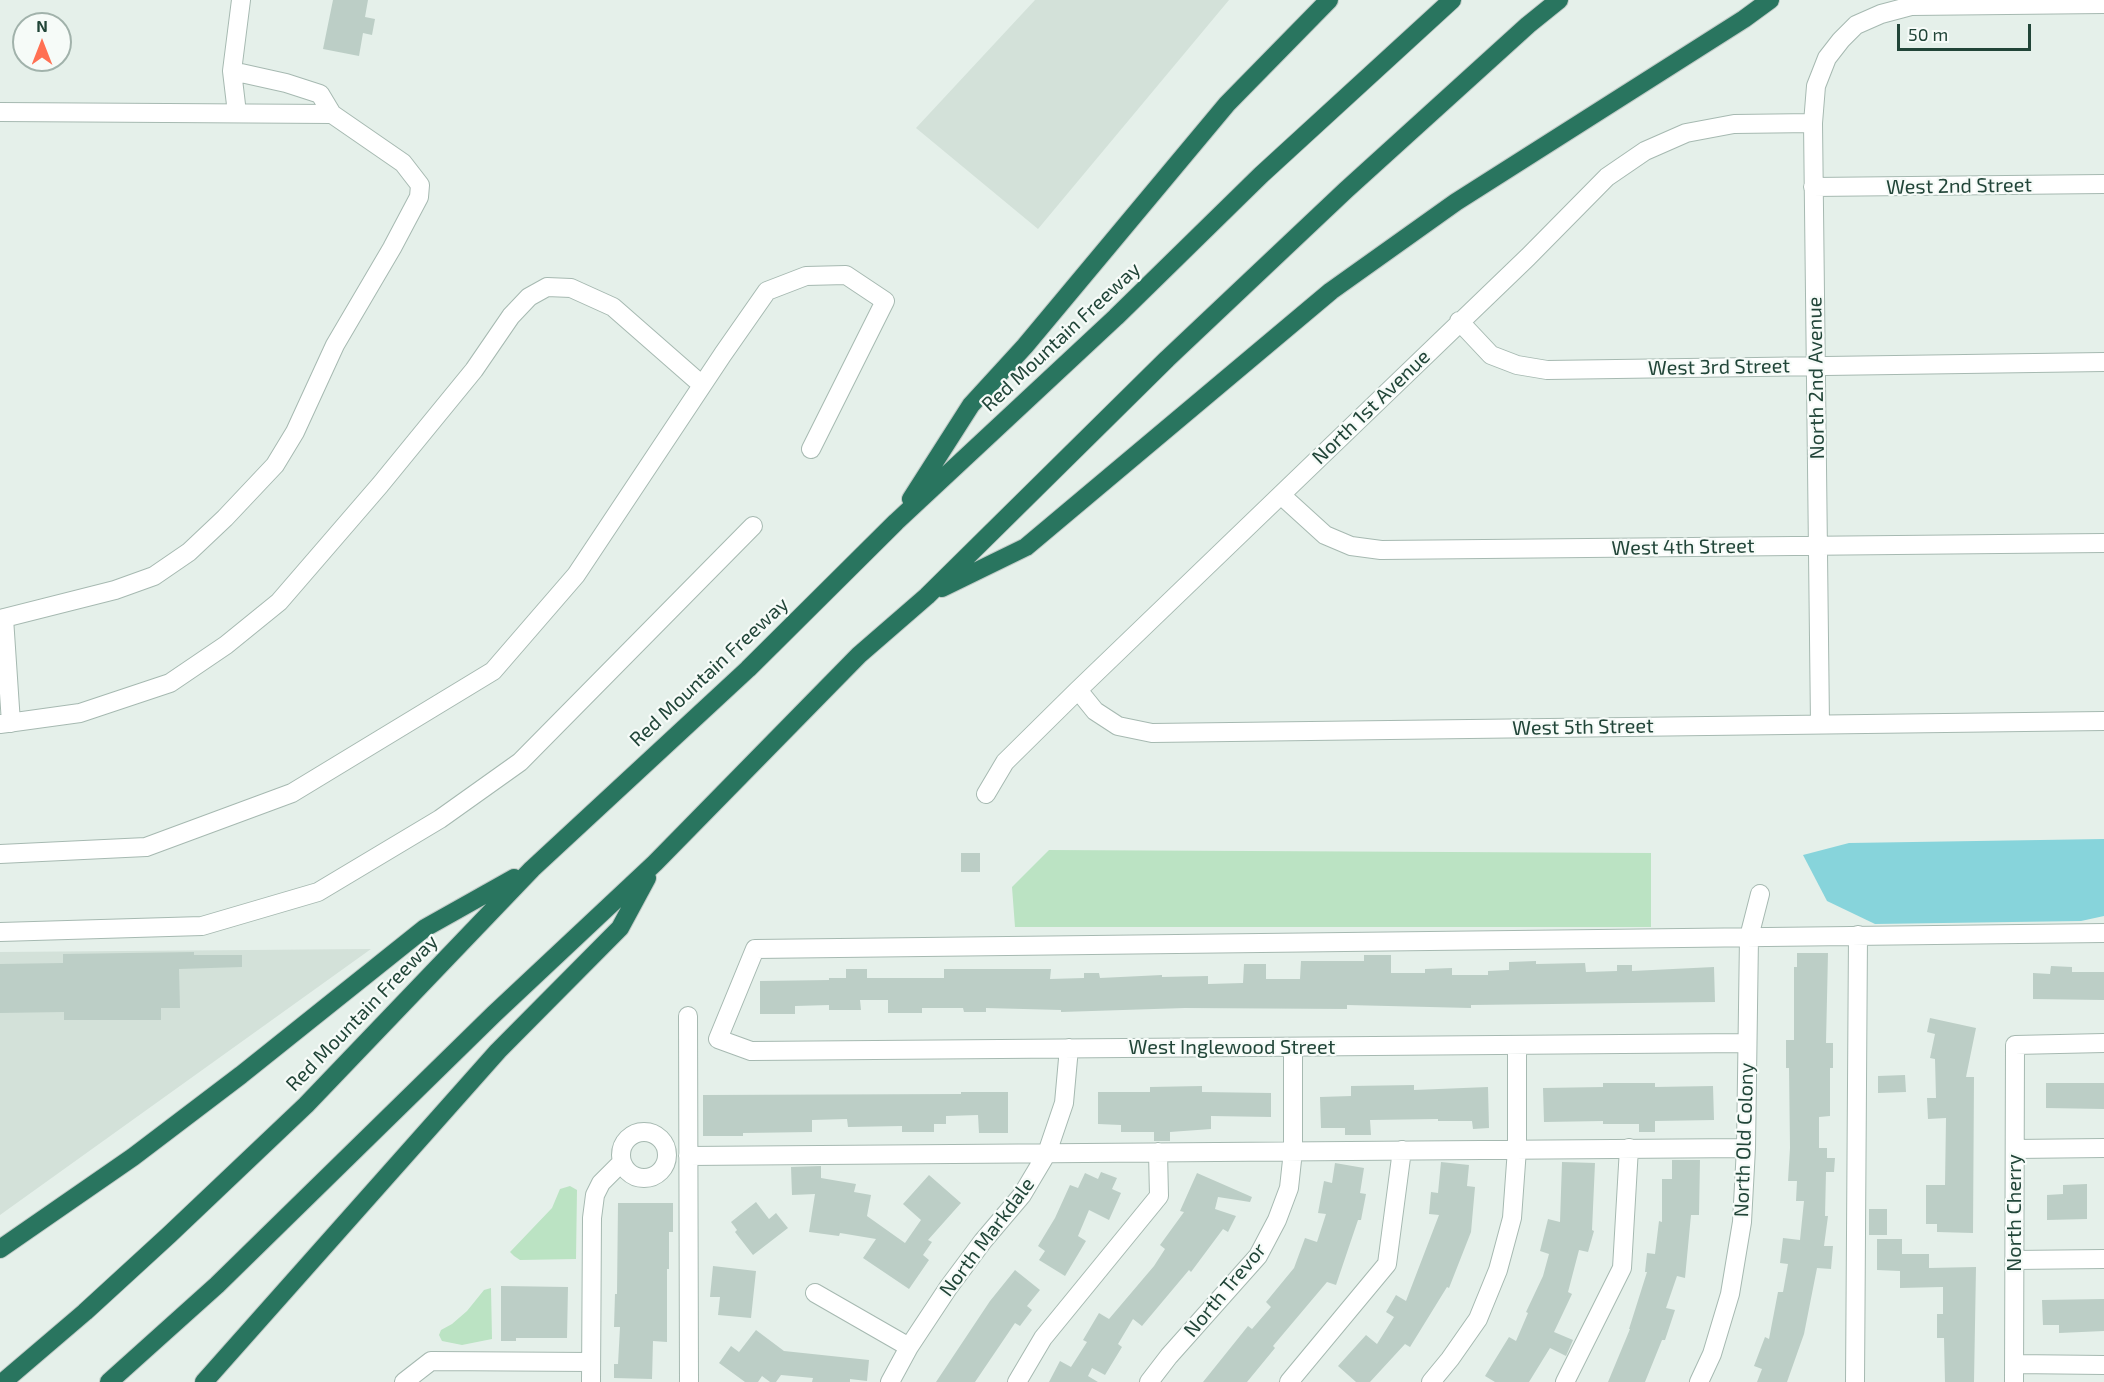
<!DOCTYPE html>
<style>
body{margin:0}
#map{position:relative;width:2104px;height:1382px;overflow:hidden;background:#e5f0ea;font-family:"Exo 2",sans-serif}
canvas{display:block}
.north{position:absolute;left:12px;top:12px;width:60px;height:60px;box-sizing:border-box;background:#f6fbf8;border:2px solid #a1b2ab;border-radius:50%;rotate:0deg;font-size:16px;font-weight:700;line-height:24px;text-align:center;color:#214538}
.north::after{content:'';display:block;margin:auto;width:21px;height:27px;background:#ff7053;clip-path:polygon(50% 0,100% 100%,50% 72%,0 100%)}
.scale{position:absolute;left:1897px;top:24px;width:134px;height:27px;box-sizing:border-box;border:3px solid #214538;border-top:0;padding-left:8px;font-size:18px;line-height:21px;white-space:nowrap;color:#214538;-webkit-text-stroke:4px #f6fbf8;paint-order:stroke}
</style>
<div id="map">
<canvas width="2104" height="1382"></canvas>
<div class="north">N</div>
<div class="scale">50 m</div>
</div>
<script>
const context = document.querySelector('canvas').getContext('2d');
context.lineJoin = 'round';
function fillPath(path, color) { context.fillStyle = color; context.fill(path, 'evenodd'); }
const poly = rows => new Path2D(rows.map(r => 'M' + r).join(''));
function trace(path, color, width, dash) { context.strokeStyle = color; context.lineWidth = width; context.lineCap = dash ? 'butt' : 'round'; context.setLineDash(dash || []); context.stroke(path); }
function drawText(font, color, halo, rows, align = 'center') {
  context.font = font + ' "Exo 2",sans-serif'; context.lineWidth = 4.5; context.setLineDash([]); context.textBaseline = 'middle'; context.strokeStyle = halo; context.fillStyle = color; for (const [text, x, y, turn = 0] of rows) {
    context.save(); context.translate(x, y); context.rotate((+turn || 0) * Math.PI / 180); context.textAlign = isNaN(turn) ? turn : align; if (halo) context.strokeText(text, 0, 0); context.fillText(text, 0, 0); context.restore();
  }
}
fillPath(poly([
 [1035,0,1229,0,1038,229,916,128],
 [371,949,0,1215,0,952]
]), '#d3e1d9');
fillPath(poly([
 [1049,850,1651,853,1651,927,1015,927,1012,887],
 [570,1186,577,1190,576,1259,520,1260,514,1256,510,1252,552,1208,560,1189],
 [491,1288,492,1339,462,1345,442,1341,439,1335,441,1330,452,1324,467,1311,484,1290]
]), '#bbe3c3');
fillPath(poly([
 [2104,839,2104,916,2081,921,1875,924,1827,901,1803,855,1849,843]
]), '#87d4db');
fillPath(poly([
 [333,0,368,0,365,17,375,19,372,35,363,33,359,56,323,49],
 [961,853,980,853,980,872,961,872],
 [194,952,194,955,242,955,242,967,179,969,180,1008,161,1008,161,1020,64,1020,64,1012,0,1013,0,964,63,963,63,954],
 [1797,953,1828,953,1826,1043,1833,1043,1833,1068,1830,1068,1830,1116,1819,1117,1819,1148,1827,1148,1827,1158,1835,1158,1834,1172,1826,1172,1825,1216,1828,1216,1824,1246,1833,1246,1831,1269,1817,1268,1804,1334,1787,1382,1757,1382,1762,1369,1754,1366,1765,1337,1769,1339,1778,1292,1783,1292,1788,1264,1780,1263,1783,1238,1800,1240,1804,1201,1796,1201,1797,1181,1788,1181,1790,1148,1789,1068,1786,1068,1786,1040,1794,1040,1794,967,1797,967],
 [1364,955,1391,955,1391,973,1425,973,1425,969,1452,968,1452,975,1488,975,1488,971,1509,970,1509,962,1536,961,1536,964,1585,963,1586,972,1617,971,1617,965,1632,965,1632,971,1714,967,1715,1002,1471,1005,1471,1008,1347,1005,1347,1009,1185,1008,1061,1012,1061,1010,986,1008,986,1012,964,1012,963,1008,922,1008,922,1013,888,1013,888,1000,860,1000,861,1010,829,1010,829,1005,795,1006,795,1014,760,1014,760,981,829,980,829,978,846,978,846,969,867,969,867,978,944,978,944,969,1051,969,1050,979,1084,978,1084,973,1099,973,1100,978,1162,975,1162,977,1208,976,1208,984,1243,983,1244,964,1266,964,1266,979,1300,979,1301,961,1364,961],
 [2051,966,2072,967,2072,972,2104,972,2104,1000,2033,999,2033,973,2050,974],
 [1930,1018,1976,1028,1966,1077,1974,1077,1973,1233,1937,1232,1937,1224,1926,1224,1926,1185,1945,1185,1946,1118,1928,1119,1927,1098,1936,1098,1935,1059,1930,1058,1935,1034,1927,1032],
 [1905,1075,1906,1092,1878,1093,1878,1076],
 [1603,1083,1655,1083,1655,1087,1713,1086,1714,1120,1655,1121,1655,1132,1639,1132,1639,1124,1603,1124,1603,1121,1544,1122,1543,1088,1603,1087],
 [2046,1083,2104,1083,2104,1109,2046,1108],
 [1414,1085,1414,1090,1488,1087,1489,1128,1473,1129,1472,1121,1438,1121,1438,1119,1370,1120,1371,1135,1345,1135,1345,1128,1321,1128,1320,1097,1351,1096,1351,1086],
 [1202,1086,1202,1092,1271,1093,1271,1117,1211,1116,1211,1129,1170,1132,1170,1141,1154,1141,1154,1132,1121,1132,1121,1125,1098,1124,1098,1092,1150,1092,1150,1087],
 [961,1092,1008,1092,1008,1133,979,1133,978,1115,946,1116,946,1124,934,1124,934,1132,902,1132,902,1126,848,1127,847,1119,812,1120,812,1132,743,1133,743,1136,703,1136,703,1095,961,1094],
 [1672,1160,1700,1160,1699,1215,1691,1215,1685,1278,1677,1276,1666,1308,1675,1310,1665,1340,1662,1340,1645,1382,1608,1382,1630,1329,1629,1329,1647,1272,1645,1272,1647,1253,1655,1254,1659,1221,1662,1222,1662,1179,1672,1179],
 [1441,1162,1469,1165,1467,1186,1475,1187,1471,1232,1449,1288,1447,1287,1410,1347,1405,1344,1370,1382,1356,1382,1338,1366,1366,1335,1377,1344,1394,1317,1386,1312,1396,1295,1406,1301,1439,1215,1429,1214,1431,1192,1438,1193],
 [1562,1162,1595,1163,1592,1230,1594,1231,1588,1252,1579,1250,1568,1292,1572,1294,1554,1332,1573,1340,1566,1356,1550,1348,1529,1382,1495,1382,1485,1376,1509,1337,1516,1341,1528,1313,1526,1312,1543,1276,1549,1254,1540,1251,1548,1219,1560,1222],
 [1335,1163,1364,1168,1360,1193,1366,1194,1361,1220,1358,1220,1336,1285,1327,1282,1273,1346,1275,1348,1247,1382,1203,1382,1248,1326,1252,1329,1271,1307,1266,1302,1294,1268,1305,1238,1317,1242,1326,1214,1318,1213,1324,1181,1332,1183],
 [821,1166,821,1178,856,1184,854,1192,871,1195,867,1216,905,1243,921,1220,903,1204,929,1175,961,1203,928,1240,932,1242,923,1255,929,1260,909,1289,863,1258,876,1239,840,1233,839,1236,809,1232,815,1194,792,1195,791,1167],
 [1101,1172,1117,1178,1112,1189,1121,1193,1109,1220,1089,1210,1078,1236,1086,1241,1065,1276,1039,1260,1045,1251,1038,1246,1055,1218,1070,1185,1078,1188,1085,1173,1098,1179],
 [1197,1173,1252,1197,1250,1202,1218,1197,1215,1209,1236,1216,1228,1232,1223,1229,1191,1272,1189,1270,1142,1326,1133,1319,1118,1344,1122,1347,1105,1375,1092,1368,1088,1376,1098,1382,1049,1382,1060,1361,1071,1367,1087,1342,1083,1340,1099,1313,1109,1319,1154,1266,1165,1249,1160,1245,1184,1212,1180,1211],
 [2087,1184,2087,1219,2047,1220,2047,1195,2063,1194,2063,1185],
 [756,1202,769,1219,776,1213,788,1228,753,1255,735,1232,737,1230,731,1222],
 [618,1203,673,1203,673,1232,669,1232,669,1269,667,1269,667,1342,653,1341,652,1379,614,1378,614,1364,618,1364,620,1327,614,1327,615,1294,617,1294],
 [1869,1209,1887,1209,1887,1235,1869,1235],
 [1877,1239,1902,1239,1902,1254,1929,1254,1929,1268,1976,1267,1974,1382,1945,1382,1944,1338,1937,1338,1937,1314,1943,1314,1943,1287,1900,1288,1900,1271,1877,1270],
 [713,1266,756,1271,751,1318,718,1315,720,1297,710,1297],
 [1015,1270,1040,1290,1027,1306,1032,1310,1020,1326,1015,1323,975,1382,936,1382,990,1301],
 [501,1286,568,1287,567,1338,516,1338,516,1341,501,1341],
 [2104,1299,2104,1331,2059,1333,2059,1325,2043,1325,2042,1300],
 [756,1330,784,1351,869,1360,867,1381,850,1379,850,1382,812,1382,813,1378,781,1375,776,1382,770,1382,762,1376,758,1382,745,1382,719,1363,731,1346,739,1352]
]), '#bccec6');
const minor = poly([
 [232,71,286,83,320,94,332,114],
 [0,112,332,114,403,163,420,185,419,197,392,248,335,345,295,432,275,465,225,518,189,552,154,576,115,590,0,619],
 [237,113,232,71,241,0],
 [1813,187,2104,184],
 [1459,321,1491,355,1517,365,1547,370,2104,362],
 [1281,495,1325,535,1351,546,1381,550,2104,543],
 [4,618,11,723],
 [1078,690,1095,711,1118,726,1152,733,2104,721],
 [0,724,80,713,170,683,226,645,279,602,380,485,474,370,511,316,529,297,547,287,571,288,613,307,702,385],
 [1820,724,1813,123,1816,86,1827,58,1841,40,1856,25,1881,14,1911,6,2104,4],
 [986,794,1005,762,1078,690,1528,257,1607,177,1645,151,1686,133,1734,124,1813,123],
 [0,854,146,847,292,793,493,671,576,575,723,354,767,291,806,276,846,275,885,301,811,449],
 [0,932,202,926,318,892,440,819,520,762,753,526],
 [688,1016,689,1382],
 [1747,1043,751,1051,718,1039,755,949,2104,933],
 '621 1155a23 23 0 1 1 46 0a23 23 0 1 1-46 0Z',
 [2015,1149,2104,1148],
 [688,1156,1746,1148],
 [2014,1260,2104,1259],
 [815,1293,909,1347],
 [2014,1364,2104,1365],
 [404,1382,431,1361,591,1362],
 [591,1382,592,1218,595,1195,601,1183,621,1163],
 [890,1382,909,1347,948,1288,983,1241,1022,1195,1047,1153,1064,1103,1069,1048],
 [1017,1382,1043,1338,1159,1196,1158,1152],
 [1149,1382,1169,1356,1258,1256,1277,1220,1289,1188,1293,1151,1293,1047],
 [1289,1382,1387,1264,1402,1150],
 [1431,1382,1450,1359,1478,1319,1498,1270,1512,1218,1517,1149,1517,1046],
 [1565,1382,1622,1268,1629,1148],
 [1699,1382,1712,1354,1730,1294,1742,1222,1746,1148,1749,937,1760,894],
 [1855,1382,1858,935],
 [2014,1382,2015,1045,2104,1043]
]);
const highway = poly([
 [911,499,971,405,1025,346,1227,104,1329,0],
 [942,588,1026,547,1331,291,1456,202,1744,19,1770,0],
 [0,1249,133,1157,241,1075,425,928,514,878],
 [3,1382,85,1312,169,1235,306,1105,532,869,748,669,896,522,1116,317,1261,175,1452,0],
 [109,1382,217,1285,494,1014,655,863,859,655,927,596,1167,359,1346,190,1528,25,1559,0],
 [204,1382,498,1051,620,928,647,878]
]);
trace(minor, '#a6b9b1', 20);
trace(highway, '#c1cbc7', 20);
trace(minor, '#fff', 18);
trace(highway, '#29755f', 18);
drawText('20px', '#214538', '#f6fbf8', [
 ["West 2nd Street",1959,186,-1],
 ["Red Mountain Freeway",1061,337,-43],
 ["West 3rd Street",1719,367,-1],
 ["North 2nd Avenue",1816,378,-91],
 ["North 1st Avenue",1371,407,-44],
 ["West 4th Street",1683,547,-1],
 ["Red Mountain Freeway",709,672,-43],
 ["West 5th Street",1583,727,-1],
 ["Red Mountain Freeway",362,1013,-46],
 ["West Inglewood Street",1232,1047],
 ["North Old Colony",1744,1140,-88],
 ["North Cherry",2014,1213,-90],
 ["North Markdale",987,1237,-53],
 ["North Trevor",1225,1290,-50]
]);
</script>
